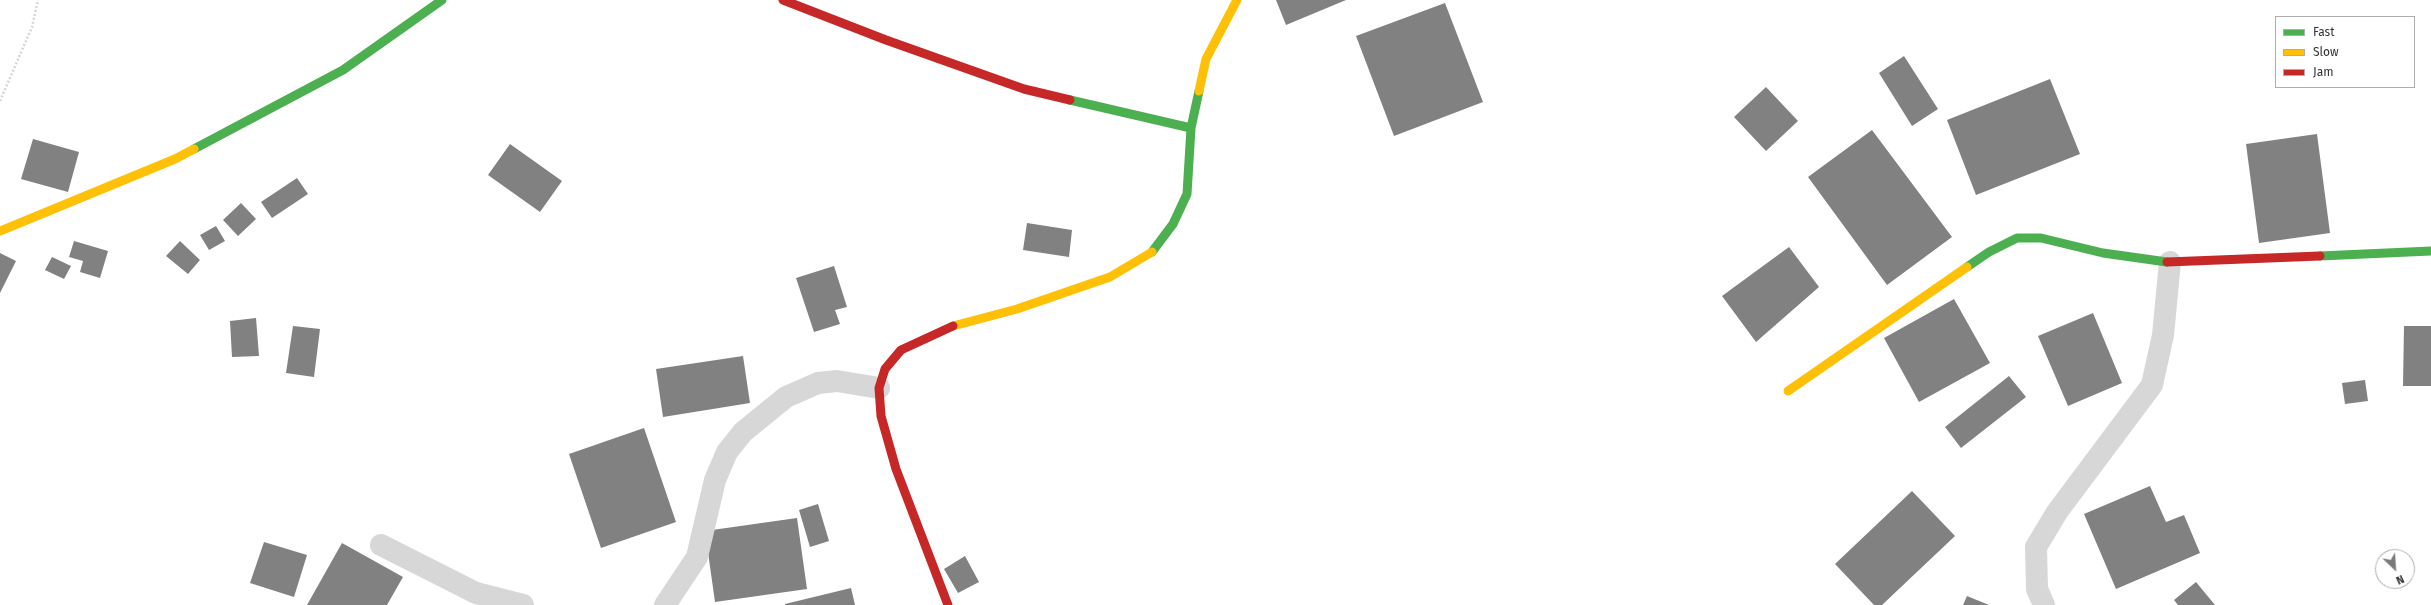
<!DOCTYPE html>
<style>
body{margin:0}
#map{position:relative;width:2431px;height:605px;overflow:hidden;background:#fff;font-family:"Fira Sans",sans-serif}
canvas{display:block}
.legend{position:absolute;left:2275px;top:16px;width:140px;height:72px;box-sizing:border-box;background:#fff;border:1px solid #adadad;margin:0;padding:5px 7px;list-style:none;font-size:12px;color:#333}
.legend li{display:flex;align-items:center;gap:8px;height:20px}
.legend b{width:20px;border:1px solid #adadad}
.north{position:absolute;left:2375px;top:549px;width:40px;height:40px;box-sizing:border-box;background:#fff;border:1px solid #adadad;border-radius:50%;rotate:155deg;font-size:11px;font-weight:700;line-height:16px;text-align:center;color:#333}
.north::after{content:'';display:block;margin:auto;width:14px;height:18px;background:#7a7a7a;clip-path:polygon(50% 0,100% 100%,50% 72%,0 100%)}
</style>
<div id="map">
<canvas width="2431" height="605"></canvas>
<ul class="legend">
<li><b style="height:5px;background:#4caf50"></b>Fast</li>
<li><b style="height:5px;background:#ffc107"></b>Slow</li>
<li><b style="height:5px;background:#c62828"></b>Jam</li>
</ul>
<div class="north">N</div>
</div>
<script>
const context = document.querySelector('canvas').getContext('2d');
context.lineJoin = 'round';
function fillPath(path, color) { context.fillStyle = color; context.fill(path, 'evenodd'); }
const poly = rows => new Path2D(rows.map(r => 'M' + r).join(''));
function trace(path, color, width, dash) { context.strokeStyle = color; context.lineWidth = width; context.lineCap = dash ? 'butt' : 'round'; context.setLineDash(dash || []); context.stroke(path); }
fillPath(poly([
 [1276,0,1346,0,1286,25],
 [1445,3,1483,102,1394,136,1356,36],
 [1904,56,1938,109,1912,126,1879,73],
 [2050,79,2080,154,1976,195,1947,120],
 [1766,87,1798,121,1766,151,1734,117],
 [1872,130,1952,237,1887,285,1808,177],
 [2317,134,2330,233,2259,243,2246,144],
 [33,139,79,152,68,192,21,179],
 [510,144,562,181,540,212,488,175],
 [297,178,308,194,272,218,261,202],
 [241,203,256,219,238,236,223,220],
 [1027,223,1072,230,1069,257,1023,250],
 [216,226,225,241,209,250,200,235],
 [74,241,108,251,100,278,80,272,83,261,69,257],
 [180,241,200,260,188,274,166,256],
 [1789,247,1819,287,1756,342,1722,296],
 [0,253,16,261,0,293],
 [52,257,71,266,64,279,45,270],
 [834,266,847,307,835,310,840,324,814,332,796,278],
 [1954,299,1990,363,1919,402,1884,338],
 [2093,313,2122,383,2068,406,2038,336],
 [256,318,259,356,232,357,230,321],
 [293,326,320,329,314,377,286,373],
 [2404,326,2431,326,2431,386,2403,386],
 [743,356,750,403,663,417,656,369],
 [2009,376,2026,397,1961,448,1945,427],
 [2365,380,2368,401,2345,404,2342,383],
 [644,428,676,522,601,548,569,454],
 [2150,486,2166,522,2184,515,2200,553,2116,589,2084,514],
 [1912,491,1955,536,1882,605,1874,605,1835,564],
 [818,504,829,541,810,547,799,510],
 [797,518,807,589,715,602,705,531],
 [264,542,307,555,294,597,250,583],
 [342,543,403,577,387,605,307,605],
 [965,556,979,582,958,593,944,569],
 [2196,582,2215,605,2178,605,2174,600],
 [851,588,855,605,785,605,785,604],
 [1967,596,1989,605,1963,605]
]), '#818181');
trace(poly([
 [0,101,32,27,38,0]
]), '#d6d6d6', 2.5, [2, 2]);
trace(poly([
 [381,545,476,593,523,605],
 [665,605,697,557,715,480,727,452,743,432,786,397,818,383,837,381,879,388],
 [2044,605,2037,589,2036,547,2057,512,2152,385,2163,335,2170,262]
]), '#d7d7d7', 22);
trace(poly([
 [1070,100,1191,128],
 [194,149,343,70,442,0],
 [1152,252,1173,224,1187,194,1191,128,1199,91],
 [2320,256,2431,251],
 [1967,267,1989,252,2017,238,2041,238,2103,253,2167,262]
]), '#4caf50', 9);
trace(poly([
 [1199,91,1206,59,1237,0],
 [0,231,175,159,194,149],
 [953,326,1017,309,1110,277,1152,252],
 [1788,391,1967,267]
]), '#ffc107', 9);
trace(poly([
 [783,0,886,40,1024,89,1070,100],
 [2167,262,2320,256],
 [948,605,896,469,881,416,879,388,885,369,901,350,953,326]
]), '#c62828', 9);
</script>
